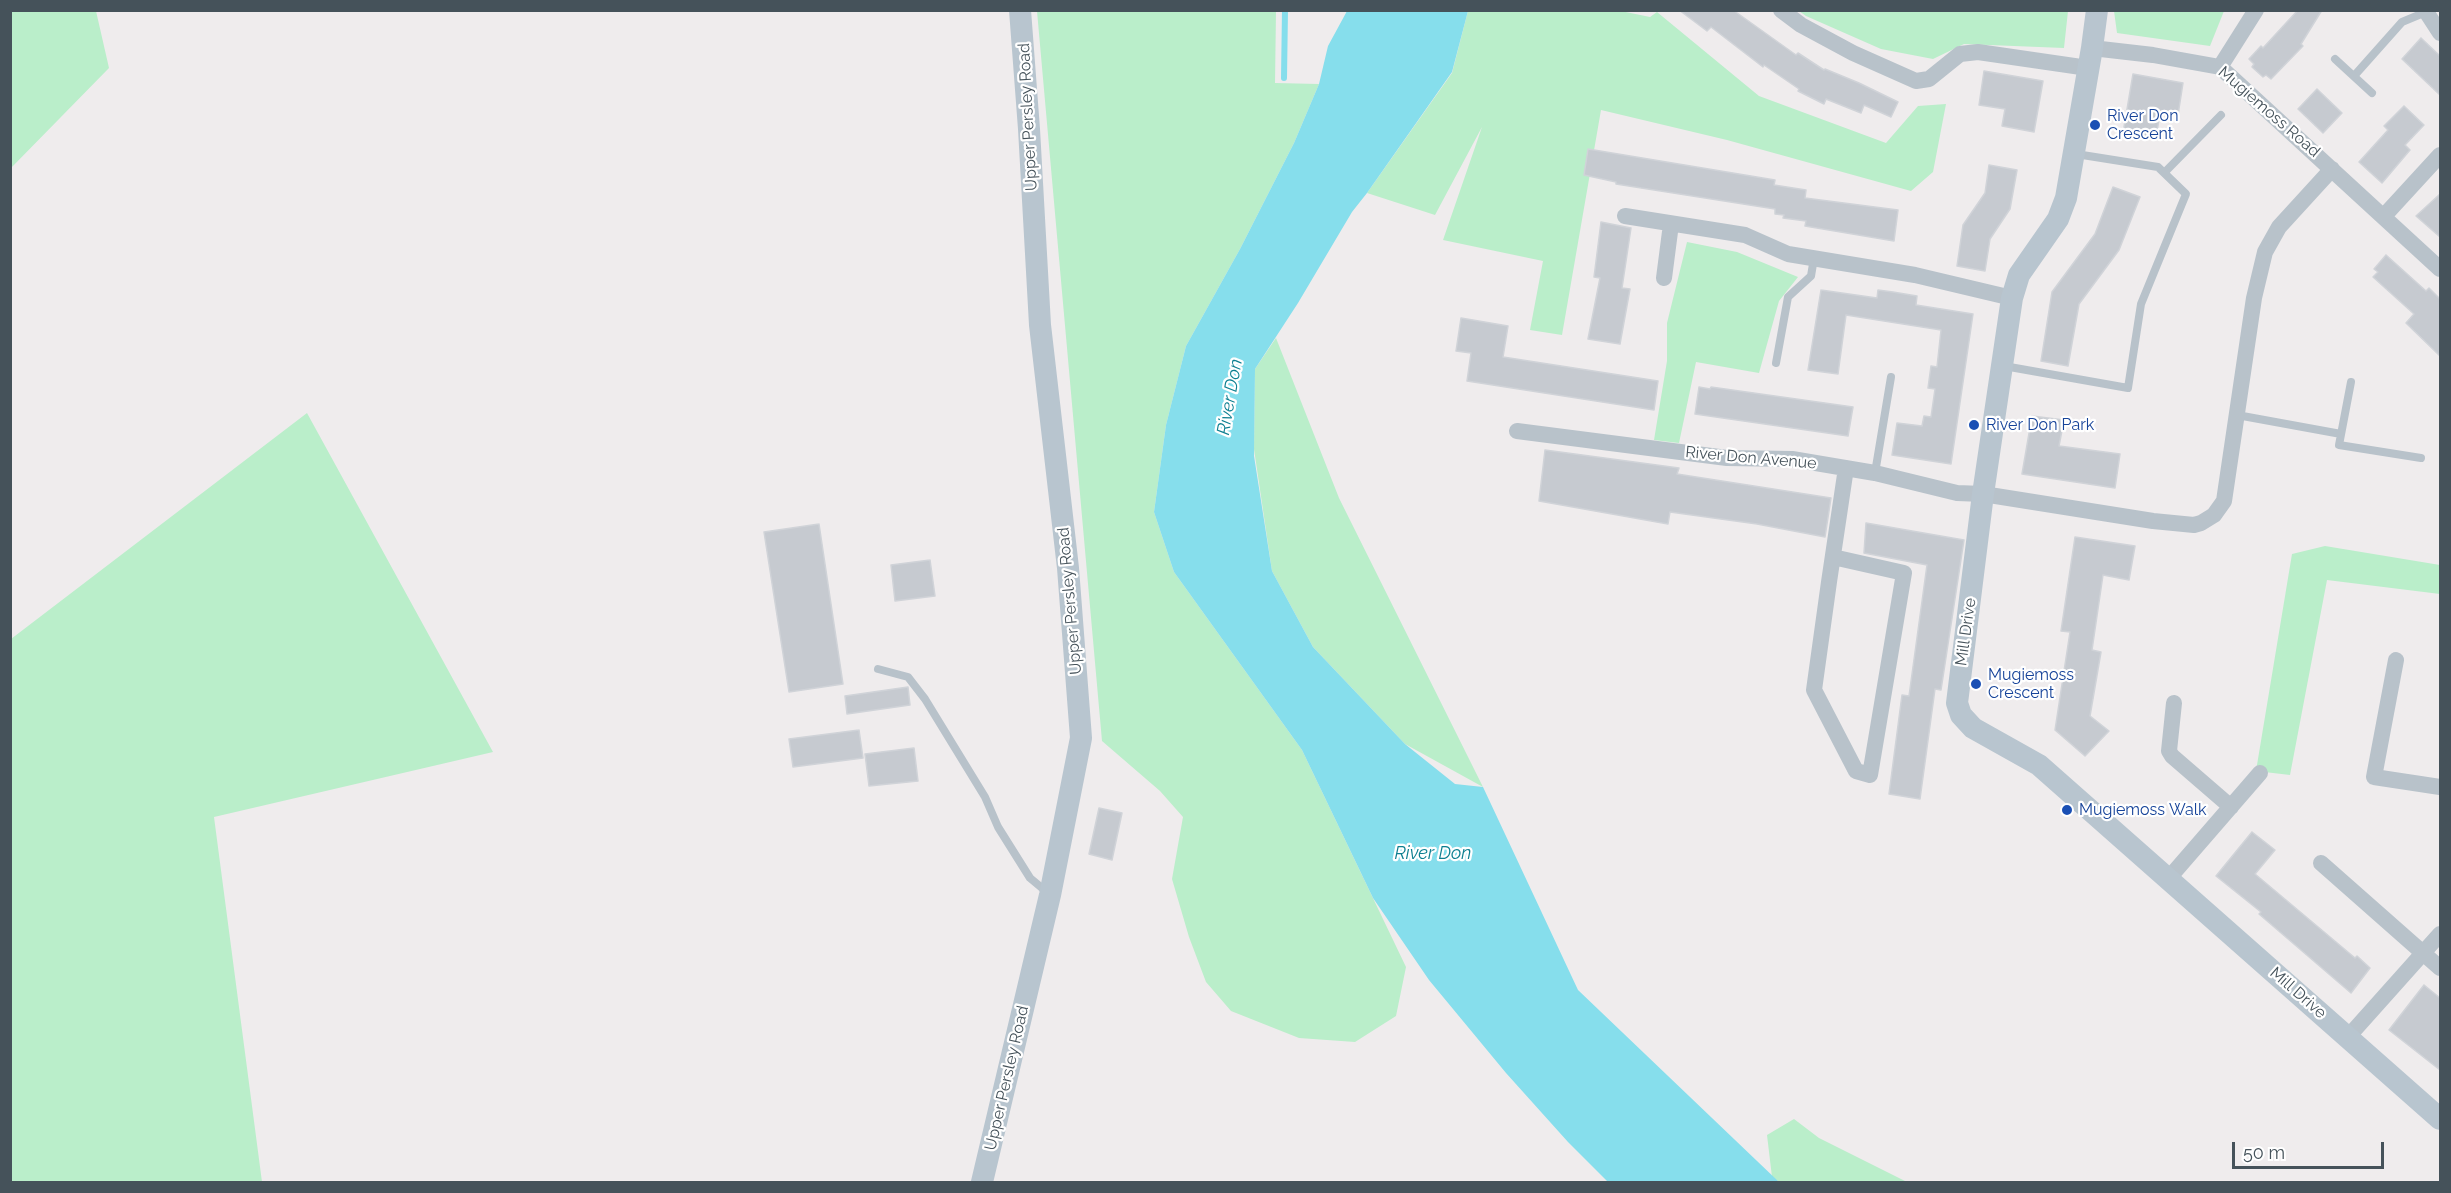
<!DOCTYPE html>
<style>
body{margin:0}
#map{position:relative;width:2451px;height:1193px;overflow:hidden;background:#efeced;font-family:Raleway,sans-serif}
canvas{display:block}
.frame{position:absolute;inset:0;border:12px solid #45525a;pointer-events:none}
.scale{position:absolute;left:2232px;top:1142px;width:152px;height:27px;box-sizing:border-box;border:3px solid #45525a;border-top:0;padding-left:8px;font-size:18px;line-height:21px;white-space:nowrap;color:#45525a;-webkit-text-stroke:4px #fff;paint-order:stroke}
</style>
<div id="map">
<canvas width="2451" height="1193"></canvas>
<div class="frame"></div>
<div class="scale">50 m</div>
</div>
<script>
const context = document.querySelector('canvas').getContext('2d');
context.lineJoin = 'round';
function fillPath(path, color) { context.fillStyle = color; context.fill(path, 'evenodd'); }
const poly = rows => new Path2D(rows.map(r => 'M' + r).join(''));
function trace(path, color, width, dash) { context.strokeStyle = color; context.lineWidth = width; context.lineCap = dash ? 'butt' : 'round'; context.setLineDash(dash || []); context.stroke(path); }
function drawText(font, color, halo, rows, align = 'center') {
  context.font = font + ' Raleway,sans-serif'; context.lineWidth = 4.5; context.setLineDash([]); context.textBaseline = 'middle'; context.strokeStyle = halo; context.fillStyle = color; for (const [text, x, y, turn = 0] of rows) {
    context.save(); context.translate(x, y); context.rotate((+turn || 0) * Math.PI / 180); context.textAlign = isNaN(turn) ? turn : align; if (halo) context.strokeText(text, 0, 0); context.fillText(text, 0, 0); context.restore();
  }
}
fillPath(poly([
 [11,10,96,11,109,68,11,168],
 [1616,10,1650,17,1657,12,1759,96,1886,143,1918,106,1946,104,1933,172,1911,191,1727,140,1601,110,1562,335,1530,330,1543,261,1443,240,1482,127,1435,215,1367,193,1452,73,1468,11],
 [1037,11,1276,11,1275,83,1319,84,1294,143,1240,249,1186,346,1166,425,1154,512,1174,572,1302,750,1406,967,1396,1016,1355,1042,1299,1038,1231,1011,1206,982,1189,937,1172,879,1183,817,1160,791,1102,741],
 [1799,11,2068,11,2064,48,1964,44,1933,59,1881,49,1806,16],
 [2114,11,2114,10,2224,11,2210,46,2117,33],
 [1687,242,1737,252,1798,277,1779,301,1759,373,1696,362,1679,443,1654,440,1667,361,1667,323],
 [1276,338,1339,498,1483,787,1405,744,1313,647,1272,571,1254,449,1255,369],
 [307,413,493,752,214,817,262,1182,11,1182,11,639],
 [2325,546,2440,565,2440,594,2327,580,2290,775,2256,771,2292,554],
 [1794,1119,1819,1138,1907,1182,1779,1182,1772,1177,1767,1135]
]), '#baeeca');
fillPath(poly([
 [1347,11,1468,11,1452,72,1367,193,1352,212,1298,303,1255,369,1254,456,1272,571,1313,647,1405,744,1455,784,1483,787,1578,990,1779,1182,1608,1182,1568,1142,1506,1073,1429,980,1373,898,1302,750,1174,572,1154,512,1166,425,1186,346,1240,249,1294,143,1319,84,1328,46]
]), '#86deec');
trace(poly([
 [1284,78,1285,10]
]), '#86deec', 6);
const building = poly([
 [1679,10,1733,10,1796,55,1798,53,1824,70,1825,69,1859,83,1898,102,1891,117,1864,105,1861,113,1826,99,1824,104,1798,91,1799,89,1764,65,1763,67,1711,27,1707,31,1679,10],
 [2298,10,2322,10,2301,44,2303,46,2271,79,2266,75,2263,77,2252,67,2254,64,2249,59,2261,46,2263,48,2298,10],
 [2421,38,2440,56,2440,95,2402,59,2421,38],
 [1984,71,2043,81,2034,132,2002,126,2005,109,1979,105,1984,71],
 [2133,74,2183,83,2178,115,2160,113,2156,138,2123,133,2133,74],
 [2317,89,2342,113,2323,133,2298,109,2317,89],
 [2404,106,2424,125,2405,145,2410,150,2382,183,2359,162,2388,130,2384,126,2404,106],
 [1588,149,1775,180,1774,185,1806,190,1805,198,1898,210,1894,241,1805,226,1806,221,1783,218,1784,215,1775,214,1775,209,1616,184,1616,182,1584,175,1588,149],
 [1989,165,2017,170,2010,209,1990,239,1985,271,1957,266,1963,225,1985,193,1989,165],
 [2113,187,2140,197,2119,250,2079,304,2068,366,2041,361,2052,292,2095,234,2113,187],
 [2440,194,2440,237,2416,216,2440,194],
 [1601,222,1631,228,1622,288,1630,289,1620,344,1588,339,1600,278,1594,277,1601,222],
 [2386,255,2426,291,2429,288,2440,299,2440,356,2406,323,2414,314,2373,277,2378,272,2374,269,2386,255],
 [1821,290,1877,298,1878,290,1893,292,1917,296,1916,305,1973,314,1951,464,1892,455,1897,423,1922,426,1924,416,1931,417,1935,389,1928,388,1931,366,1937,367,1941,330,1846,315,1838,374,1808,370,1821,290],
 [1461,318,1508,326,1503,357,1658,381,1654,410,1467,381,1471,353,1456,351,1461,318],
 [1699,387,1710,389,1711,387,1853,407,1848,436,1695,414,1699,387],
 [2032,416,2064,420,2059,446,2120,454,2115,488,2022,474,2032,416],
 [1545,450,1679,468,1677,474,1831,498,1825,537,1757,524,1670,512,1668,524,1539,501,1545,450],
 [1866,523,1964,540,1941,690,1935,689,1920,799,1889,794,1902,695,1909,696,1927,565,1864,553,1866,523],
 [819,524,843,684,789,692,764,532,819,524],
 [2075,537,2135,546,2129,580,2103,575,2092,650,2101,652,2090,716,2109,731,2085,756,2055,730,2070,632,2061,631,2075,537],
 [930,560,935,596,895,601,891,565,930,560],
 [908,687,910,705,847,714,845,696,908,687],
 [859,730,863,758,793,767,789,739,859,730],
 [914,748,918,781,869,786,865,754,914,748],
 [1099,808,1122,813,1112,860,1089,854,1099,808],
 [2252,832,2275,850,2255,874,2355,958,2357,956,2370,968,2351,993,2259,914,2261,912,2216,876,2252,832],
 [2424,985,2440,998,2440,1070,2389,1030,2424,985]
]);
fillPath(building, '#c6cad0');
trace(building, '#d0d3d8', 1.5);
trace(poly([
 [2335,59,2372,93],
 [2354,76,2402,22,2426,12],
 [2164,173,2221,115],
 [1776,363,1788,297,1811,276,1814,258],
 [2004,366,2128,388,2141,304,2186,194,2158,167,2076,154],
 [2351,382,2339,445,2421,458],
 [2237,415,2341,434],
 [1875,473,1891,377],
 [878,669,908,677,925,699,985,797,998,827,1030,878,1048,893]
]), '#b8c2ca', 8);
trace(poly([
 [1781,10,1801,25,1853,53,1916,81,1929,79,1960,54,1978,52,2088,68],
 [2425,10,2440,33],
 [2092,48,2153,55,2220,67,2440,269],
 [2220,67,2256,10],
 [1625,216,1745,235,1788,254,1915,275,2012,298],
 [2384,216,2440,155],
 [1664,278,1671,224],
 [1517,431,1727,458,1792,459,1875,473,1957,493,1983,494,2153,521,2194,525,2201,523,2214,515,2224,501,2254,298,2265,252,2279,227,2332,169],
 [1833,557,1904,573,1870,775,1856,771,1814,690,1829,582,1846,468],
 [2396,660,2374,777,2440,787],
 [2174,703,2169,751,2172,756,2231,807],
 [2321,863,2440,968],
 [2169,878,2260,773],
 [2348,1037,2440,934]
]), '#b8c2ca', 16);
trace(poly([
 [2097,10,2092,48,2066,198,2058,219,2019,275,2012,298,1983,494,1957,703,1961,715,1973,728,2039,765,2440,1119],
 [982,1182,1050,895,1081,738,1068,568,1040,325,1029,129,1020,10]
]), '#b8c5cf', 22);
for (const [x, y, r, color] of [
 [2095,125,6,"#1a4fb4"],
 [1974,425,6,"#1a4fb4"],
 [1976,684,6,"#1a4fb4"],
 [2067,810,6,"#1a4fb4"]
]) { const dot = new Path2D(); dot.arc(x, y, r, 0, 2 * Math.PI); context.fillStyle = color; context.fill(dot); trace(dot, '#fff', 2); }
drawText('16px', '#45525a', '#fff', [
 ["Mugiemoss Road",2269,112,41],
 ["Upper Persley Road",1028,117,-93],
 ["River Don Avenue",1751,458,5],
 ["Upper Persley Road",1070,601,-95],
 ["Mill Drive",1966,632,-82],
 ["Mill Drive",2298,993,41],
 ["Upper Persley Road",1007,1078,-77]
]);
drawText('16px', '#164399', '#fff', [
 ["River Don",2107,116],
 ["Crescent",2107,134],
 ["River Don Park",1986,425],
 ["Mugiemoss",1988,675],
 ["Crescent",1988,693],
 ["Mugiemoss Walk",2079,810]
], 'left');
drawText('italic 18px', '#0c7f90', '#fff', [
 ["River Don",1230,397,-80],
 ["River Don",1433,854]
]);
</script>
